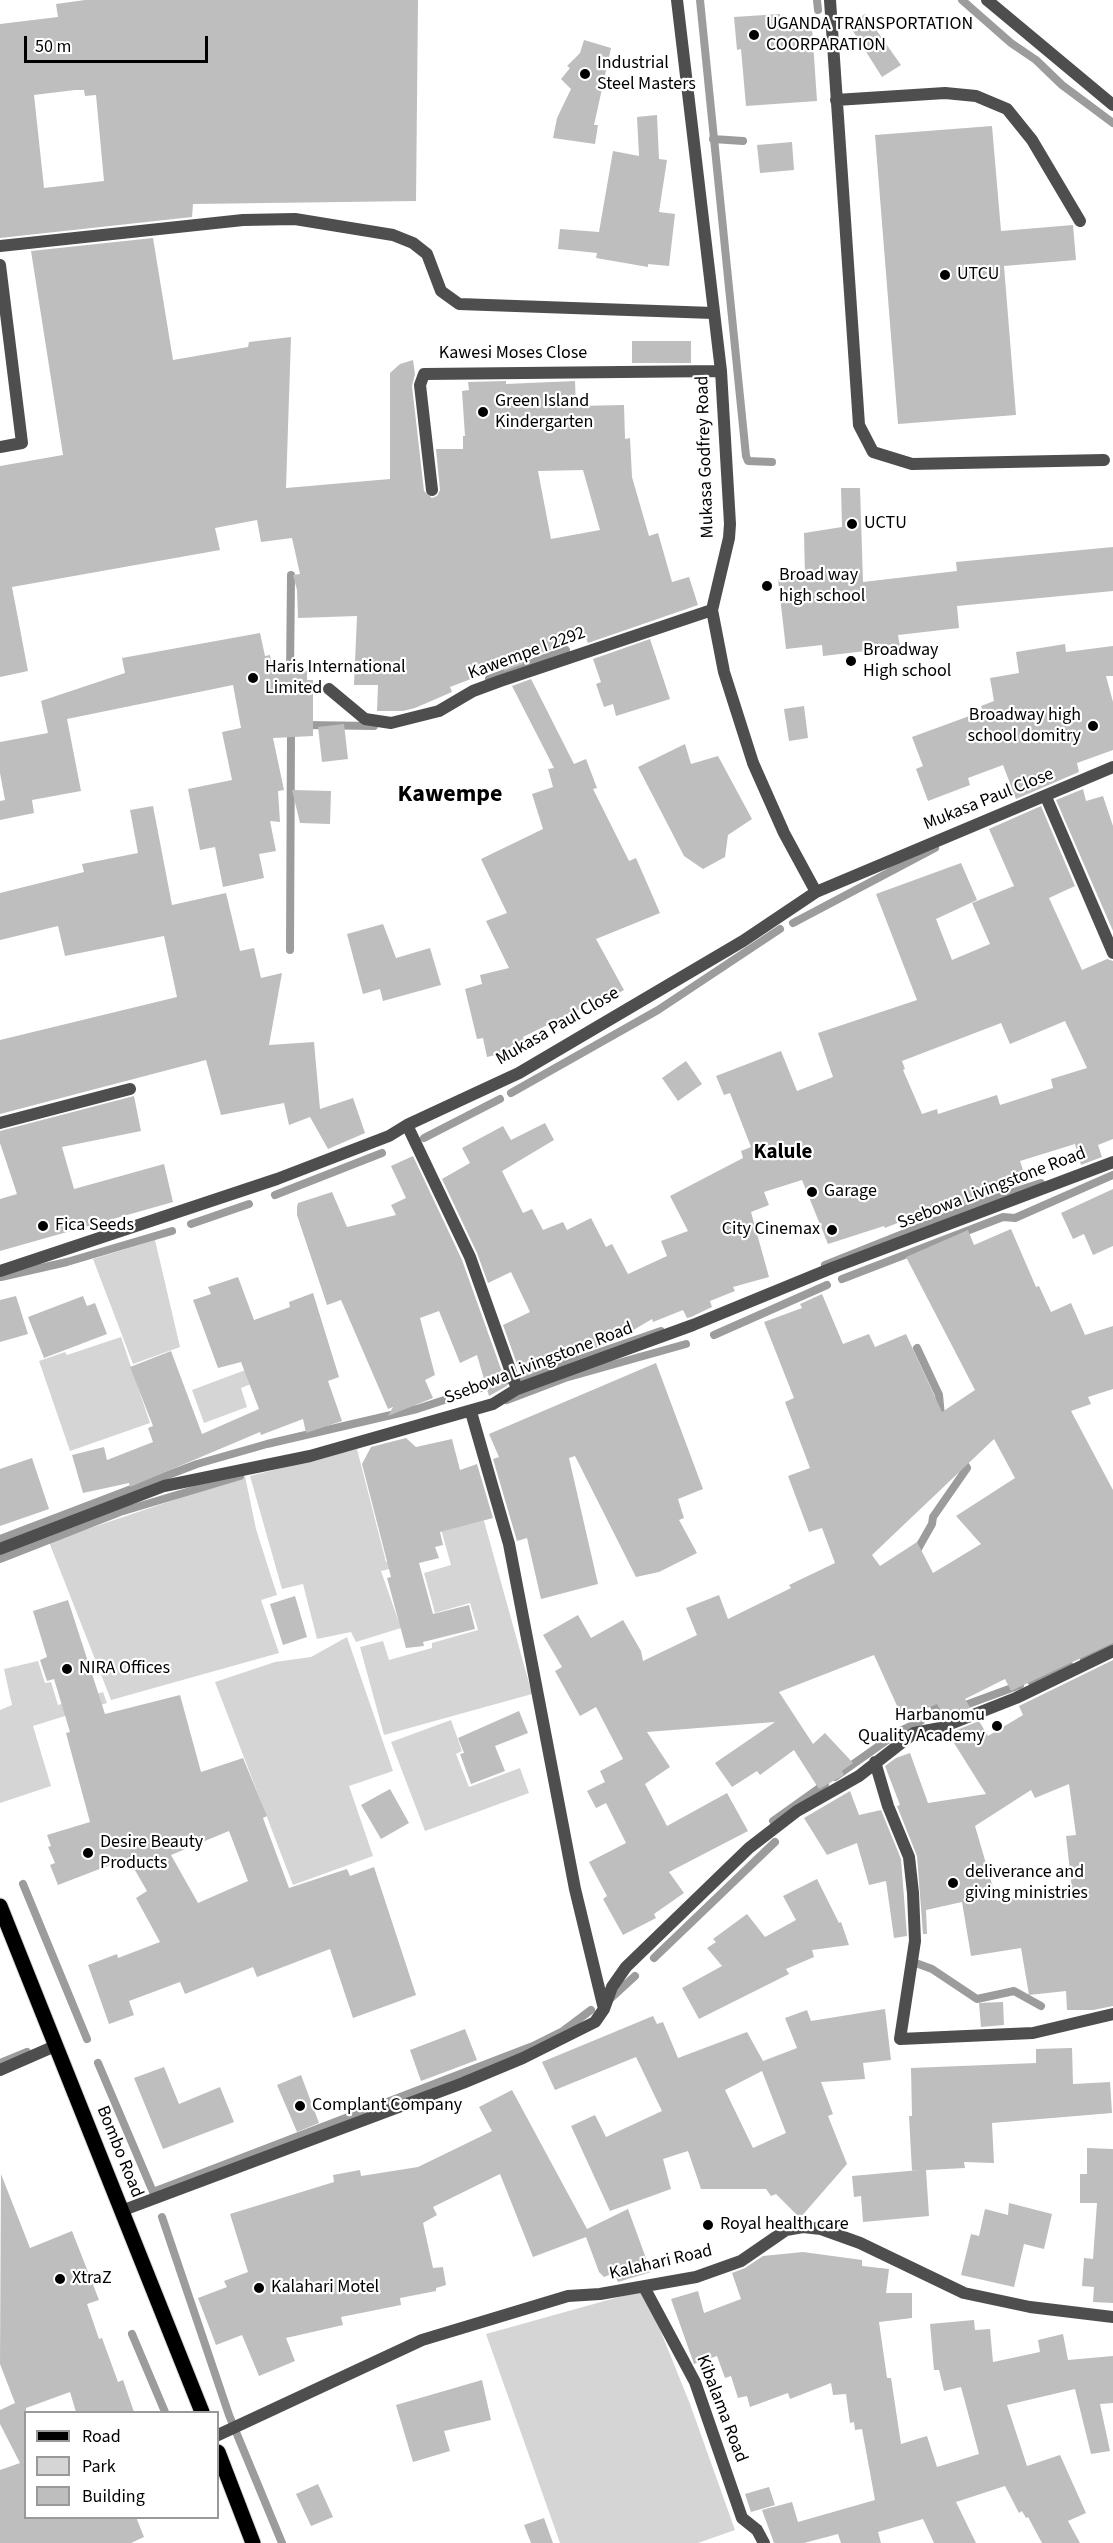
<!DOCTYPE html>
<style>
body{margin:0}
#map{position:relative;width:1113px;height:2543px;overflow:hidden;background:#fff;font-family:"Source Sans 3",sans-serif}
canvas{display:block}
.legend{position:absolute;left:24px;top:2411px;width:195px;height:108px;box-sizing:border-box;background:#fff;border:2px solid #999;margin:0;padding:8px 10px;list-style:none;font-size:18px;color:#000}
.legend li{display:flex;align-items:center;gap:12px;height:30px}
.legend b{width:30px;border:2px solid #999}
.scale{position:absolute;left:24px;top:36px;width:184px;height:27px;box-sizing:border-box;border:3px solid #000;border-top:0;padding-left:8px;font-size:18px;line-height:21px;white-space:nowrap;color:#000;-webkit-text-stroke:4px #fff;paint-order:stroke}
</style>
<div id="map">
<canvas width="1113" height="2543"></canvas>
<ul class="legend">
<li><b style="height:8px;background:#000"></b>Road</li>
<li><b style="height:16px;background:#d5d5d5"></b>Park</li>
<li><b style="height:16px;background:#bebebe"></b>Building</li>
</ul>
<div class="scale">50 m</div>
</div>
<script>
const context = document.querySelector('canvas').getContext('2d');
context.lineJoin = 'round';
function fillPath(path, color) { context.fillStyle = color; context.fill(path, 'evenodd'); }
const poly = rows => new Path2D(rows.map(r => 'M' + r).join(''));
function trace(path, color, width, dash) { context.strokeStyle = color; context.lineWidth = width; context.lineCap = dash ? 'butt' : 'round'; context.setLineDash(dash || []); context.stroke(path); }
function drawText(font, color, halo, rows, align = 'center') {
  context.font = font + ' "Source Sans 3",sans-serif'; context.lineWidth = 4.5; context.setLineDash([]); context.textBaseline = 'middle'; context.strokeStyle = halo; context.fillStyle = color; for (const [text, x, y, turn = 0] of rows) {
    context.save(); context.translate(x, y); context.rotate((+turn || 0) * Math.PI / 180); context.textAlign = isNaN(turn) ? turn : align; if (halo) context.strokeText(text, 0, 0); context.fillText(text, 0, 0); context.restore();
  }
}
fillPath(poly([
 [155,1240,180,1347,133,1364,93,1259],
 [121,1337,150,1423,70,1451,39,1361,65,1352,67,1355],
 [256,1366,261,1380,241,1388,247,1407,204,1423,192,1390],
 [357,1449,386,1562,393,1562,394,1568,381,1571,401,1628,356,1642,351,1632,317,1639,303,1584,282,1589,250,1476],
 [245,1476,256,1529,277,1595,261,1600,279,1653,111,1700,49,1542],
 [474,1485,532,1694,384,1735,360,1647,383,1641,389,1660,432,1648,432,1643,478,1630,470,1603,435,1613,424,1573,451,1565,432,1497],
 [347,1637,393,1771,349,1786,373,1856,293,1885,215,1682,275,1662,311,1657],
 [38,1661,45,1683,51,1682,58,1705,103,1692,107,1703,33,1726,51,1786,0,1803,0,1710,12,1705,4,1669],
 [451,1720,462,1751,456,1754,469,1787,520,1768,529,1793,425,1831,391,1742],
 [644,2290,690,2404,735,2530,698,2543,560,2543,486,2334]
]), '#d5d5d5');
trace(poly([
 [700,0,746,456,748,461,772,462],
 [817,0,818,10],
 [962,0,1011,43,1036,60,1062,85,1113,123],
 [713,139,743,141],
 [290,675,291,575],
 [489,679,566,650],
 [305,725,374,726],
 [793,923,935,848],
 [290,950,291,729],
 [511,1093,658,1010,780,929],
 [424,1138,500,1099],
 [275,1195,382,1153],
 [191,1224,249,1204],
 [825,1265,983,1202,1041,1183],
 [1,1277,67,1262,172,1231],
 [842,1279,1003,1217,1015,1218,1113,1175],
 [714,1335,827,1285],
 [917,1348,939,1395,941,1416],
 [507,1400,565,1378,686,1344],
 [0,1539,197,1464,267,1444,417,1409,499,1382,531,1376,661,1331],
 [915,1554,932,1524,933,1517,967,1468,960,1457],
 [0,1559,120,1512,240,1476],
 [1084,1659,1113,1642],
 [1031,1681,1070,1666],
 [929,1698,939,1714,949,1711],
 [960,1707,1020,1685],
 [835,1777,900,1731,921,1721],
 [773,1821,825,1784],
 [23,1884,87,2039],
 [654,1958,775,1842],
 [914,1958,913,1962,932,1969,977,1999,1014,1991,1041,2006],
 [611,1998,635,1976],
 [0,2063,27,2052],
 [98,2063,153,2192,533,2046,563,2031,591,2010],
 [162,2217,229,2415,282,2543],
 [132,2334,165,2412]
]), '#9c9c9c', 8);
fillPath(poly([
 [85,0,418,0,416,201,193,204,192,217,0,238,0,24,58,17,56,4],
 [75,90,84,90,85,96,96,95,104,181,44,188,34,95],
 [780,14,780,30,812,27,817,101,746,106,741,49,737,50,734,17],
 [865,14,901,65,882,77,849,25],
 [584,40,611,48,594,125,598,125,595,144,553,138,557,118,571,89,561,79,570,68,567,66,580,53],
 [657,115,659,159,667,160,659,212,675,214,669,266,648,264,648,267,596,258,597,253,558,249,560,229,599,232,613,151,639,156,637,117],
 [992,126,1001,231,1073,225,1076,260,1004,266,1016,415,898,424,875,135],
 [792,142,794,170,760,173,757,145],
 [153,238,173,360,248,347,249,342,291,337,286,488,390,479,390,373,400,364,413,360,415,374,412,386,424,491,432,498,437,496,440,490,436,449,463,449,463,436,465,436,462,391,469,390,468,382,506,381,506,384,575,381,576,406,624,405,625,439,630,438,632,477,649,536,658,533,672,582,689,577,698,605,588,643,586,638,521,660,523,664,504,671,502,667,450,687,452,692,415,708,403,711,377,711,378,685,354,685,357,616,298,618,297,590,293,575,300,574,292,538,261,542,257,520,215,528,220,550,12,587,28,671,0,677,0,466,63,455,31,251],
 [583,470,600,530,551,539,538,471],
 [632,341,691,341,691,363,632,363],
 [841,488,860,488,863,582,957,571,956,562,1113,547,1113,591,957,606,959,628,898,635,900,647,823,656,822,645,786,649,778,579,805,576,804,533,842,527],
 [260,633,265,656,270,655,272,667,302,668,302,671,307,671,307,680,313,680,313,736,273,738,284,790,278,791,280,822,270,821,276,851,259,854,264,878,223,887,215,847,200,850,188,789,232,780,222,732,241,728,233,685,67,719,81,791,32,800,34,813,0,820,0,801,5,800,0,773,0,742,48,733,41,701,125,673,122,658],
 [650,639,670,699,616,716,613,704,604,707,596,684,601,682,593,659],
 [1065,644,1066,652,1113,646,1113,676,1106,676,1113,702,1113,750,1077,763,1079,772,1016,799,1003,765,968,778,970,785,928,801,916,769,923,766,912,737,983,711,981,706,994,701,990,678,1019,673,1016,652],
 [531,679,574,764,586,759,597,788,593,789,629,861,636,858,660,913,596,939,624,990,594,1007,592,1003,523,1037,525,1048,487,1057,483,1038,477,1039,465,989,482,984,480,975,509,968,486,921,507,913,481,859,543,829,532,794,553,787,548,769,554,768,512,686],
 [804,706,808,738,789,741,784,709],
 [344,724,348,759,322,762,318,727],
 [685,744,691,764,718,756,752,819,728,835,725,857,703,869,684,856,638,767],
 [1083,789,1086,801,1103,796,1113,826,1113,931,1056,800],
 [292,790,331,791,330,824,300,823],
 [153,806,172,905,226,893,240,951,254,948,261,978,282,973,269,1045,314,1042,320,1109,353,1098,365,1133,328,1149,310,1117,289,1125,284,1103,221,1115,206,1060,0,1114,0,1040,177,997,164,936,65,956,58,926,0,940,0,893,84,872,82,864,138,853,130,810],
 [1041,806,1075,886,1049,898,1082,970,1107,959,1113,961,1113,1139,1098,1145,1102,1157,1081,1165,1075,1144,1020,1161,1027,1182,943,1213,940,1206,885,1228,884,1226,828,1244,802,1180,764,1192,769,1205,751,1212,769,1277,733,1287,735,1291,710,1301,712,1307,691,1317,687,1318,683,1310,653,1322,652,1319,620,1338,522,1378,503,1325,530,1312,511,1272,488,1283,477,1253,442,1179,470,1163,462,1148,503,1126,511,1140,545,1123,554,1140,502,1171,523,1213,532,1209,543,1230,563,1222,567,1230,591,1218,606,1247,612,1244,628,1274,667,1256,661,1241,688,1231,670,1196,743,1158,741,1151,751,1147,730,1093,724,1095,716,1076,781,1051,797,1091,833,1077,818,1033,917,1000,876,894,961,863,977,900,936,919,952,960,990,944,972,903,1014,886,989,829],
 [1065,1021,1087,1068,1051,1079,1053,1088,1000,1105,997,1095,938,1114,937,1109,922,1114,903,1070,905,1069,902,1061,1001,1023,1010,1044],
 [383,924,396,958,430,948,441,985,383,1001,380,989,363,994,347,934],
 [686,1061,702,1084,678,1101,662,1078],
 [134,1096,141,1131,62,1147,74,1189,164,1164,173,1202,0,1251,0,1199,17,1194,0,1143,0,1131],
 [413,1156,462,1260,507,1386,489,1396,477,1355,460,1363,439,1311,420,1318,435,1375,425,1380,433,1398,388,1416,393,1407,388,1409,341,1300,327,1305,297,1215,297,1207,298,1203,332,1192,347,1227,396,1215,391,1205,406,1198,391,1166],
 [1113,1189,1113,1246,1093,1255,1084,1234,1073,1239,1061,1213],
 [1011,1229,1036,1287,1039,1286,1051,1312,1071,1303,1085,1335,1113,1326,1113,1389,1088,1397,1091,1404,1071,1411,1113,1490,1113,1643,1011,1691,1005,1679,965,1699,970,1707,944,1717,937,1704,903,1719,874,1655,779,1692,813,1744,825,1733,853,1763,842,1771,844,1775,819,1789,794,1750,760,1775,757,1771,732,1787,715,1763,775,1722,647,1732,670,1767,645,1784,667,1826,727,1793,748,1831,669,1872,684,1893,654,1914,656,1918,623,1935,603,1899,607,1896,589,1862,626,1843,606,1803,596,1808,587,1791,605,1782,600,1771,623,1759,596,1707,580,1716,555,1671,562,1667,543,1635,578,1615,591,1638,623,1620,641,1651,643,1661,697,1635,686,1608,719,1595,728,1619,791,1588,789,1585,835,1563,822,1528,809,1532,788,1476,810,1468,785,1402,794,1398,764,1322,802,1308,800,1304,822,1294,843,1344,869,1334,875,1347,906,1334,942,1412,975,1390,906,1257,968,1230,974,1245],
 [994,1439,1015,1478,956,1516,981,1544,933,1573,917,1542,880,1566,872,1555],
 [238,1277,254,1320,290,1307,289,1302,313,1293,339,1377,328,1381,342,1421,306,1433,303,1419,261,1435,260,1432,130,1487,129,1483,83,1493,72,1455,104,1447,107,1460,153,1442,148,1428,153,1426,130,1367,171,1351,202,1434,259,1409,241,1362,218,1368,193,1300,211,1294,208,1287],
 [16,1296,28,1334,0,1342,0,1300],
 [83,1296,87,1306,95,1303,107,1334,44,1358,28,1317],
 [656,1363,703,1489,678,1499,684,1518,679,1520,697,1553,659,1572,636,1577,575,1456,569,1458,598,1584,541,1599,527,1538,517,1541,493,1459,499,1457,489,1434],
 [406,1438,416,1447,452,1439,460,1470,477,1464,493,1518,440,1532,443,1545,435,1547,439,1558,419,1563,433,1614,469,1605,475,1629,423,1642,424,1646,406,1648,387,1578,391,1577,362,1464,371,1447],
 [32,1458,49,1509,0,1526,0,1469],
 [295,1596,307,1637,283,1645,270,1604],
 [68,1600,105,1714,180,1695,201,1772,243,1758,267,1816,263,1818,289,1888,347,1869,350,1876,374,1867,416,1995,353,2018,330,1949,257,1977,253,1967,185,1994,180,1982,129,2001,134,2015,109,2024,88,1965,117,1954,118,1958,160,1942,136,1898,147,1891,128,1858,58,1885,50,1865,55,1863,48,1847,51,1846,47,1835,90,1822,66,1733,70,1732,54,1679,47,1681,40,1660,47,1657,33,1611],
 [229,1831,248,1881,198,1903,171,1855],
 [1113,1660,1113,2006,1093,2010,1067,2010,1066,1991,1029,1995,1021,1948,971,1956,962,1902,926,1910,927,1934,923,1934,917,1856,897,1806,900,1805,885,1766,896,1758,910,1753,928,1803,986,1794,954,1743,956,1742,952,1732,979,1721,988,1736,1023,1715,1019,1706],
 [1069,1784,1076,1835,1066,1836,1072,1889,997,1901,975,1826,1031,1790,1035,1798],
 [519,1711,528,1733,495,1746,505,1771,471,1784,460,1754,464,1753,458,1738],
 [390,1789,409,1823,381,1839,361,1805],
 [850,1791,859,1815,881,1810,901,1859,907,1936,894,1938,886,1881,869,1885,857,1843,827,1855,804,1818],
 [817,1879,839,1923,841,1922,849,1945,812,1950,814,1957,786,1969,789,1974,699,2019,682,1988,722,1966,707,1948,716,1942,713,1939,747,1914,765,1937,796,1920,783,1896],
 [1003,2002,1004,2025,981,2027,979,2003],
 [885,2009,891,2060,863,2063,865,2079,821,2082,833,2114,828,2116,847,2164,800,2218,776,2194,771,2196,766,2189,701,2189,688,2151,663,2159,671,2189,610,2211,571,2126,595,2115,606,2137,662,2111,636,2057,555,2090,542,2062,653,2016,657,2024,663,2022,678,2058,747,2032,763,2061,797,2048,785,2018,807,2010,811,2021],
 [762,2071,786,2133,753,2148,725,2090],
 [465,2029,477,2060,421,2081,410,2050],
 [1072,2048,1073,2084,1110,2082,1112,2113,992,2123,994,2163,964,2162,965,2168,926,2170,929,2216,863,2222,861,2196,854,2197,852,2176,920,2170,912,2171,909,2116,912,2116,911,2068,1036,2063,1036,2049],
 [164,2067,179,2104,220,2087,234,2122,163,2149,134,2078],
 [301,2075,319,2123,297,2132,277,2085],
 [512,2090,587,2229,628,2209,651,2272,618,2282,614,2273,604,2277,599,2272,586,2237,533,2257,500,2174,433,2207,437,2215,423,2223,433,2268,443,2267,446,2285,436,2288,436,2291,400,2298,401,2305,341,2317,343,2325,286,2338,295,2361,259,2376,242,2335,216,2345,198,2298,227,2287,224,2281,248,2272,230,2214,334,2182,333,2175,360,2170,361,2176,418,2167,492,2131,479,2107],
 [1087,2148,1113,2149,1113,2303,1093,2302,1094,2287,1082,2286,1084,2258,1093,2259,1097,2203,1080,2203,1080,2174,1087,2174],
 [1,2174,30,2248,72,2231,99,2300,87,2304,99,2339,102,2338,118,2382,123,2380,134,2412,76,2412,70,2392,26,2408,26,2517,136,2517,144,2537,131,2543,0,2543,0,2470,20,2463,0,2424,0,2410,15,2403,0,2364],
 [1009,2203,1052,2214,1044,2249,1024,2244,1014,2287,961,2275,971,2234,979,2236,985,2209,1008,2215],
 [803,2252,862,2260,862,2266,889,2269,886,2293,912,2293,912,2318,879,2322,887,2378,891,2378,901,2444,927,2436,937,2467,979,2454,961,2387,944,2391,939,2370,934,2370,930,2324,974,2320,975,2330,990,2329,993,2362,1040,2352,1038,2340,1063,2334,1068,2360,1113,2356,1113,2403,1100,2404,1110,2451,1091,2454,1075,2389,1007,2405,1027,2466,1060,2455,1086,2513,1068,2521,1080,2543,1042,2543,1028,2517,1026,2518,1022,2511,1019,2513,1005,2486,956,2502,976,2543,934,2543,923,2519,878,2532,881,2543,841,2543,838,2534,804,2543,774,2543,762,2510,792,2502,798,2522,875,2500,862,2429,855,2430,854,2422,850,2423,846,2394,833,2395,831,2383,790,2399,788,2393,750,2407,747,2396,738,2398,731,2376,725,2378,717,2356,694,2364,671,2299,698,2291,704,2313,741,2299,732,2273,745,2268,763,2256],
 [482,2380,491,2420,444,2431,450,2451,413,2462,396,2405],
 [318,2484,333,2517,311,2526,296,2494],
 [769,2487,775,2505,751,2512,745,2494],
 [544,2518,553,2543,531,2543,524,2525]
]), '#bebebe');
const primary = poly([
 [0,1906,202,2412],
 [218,2452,253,2543]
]);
trace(primary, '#dbdbdb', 17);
trace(poly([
 [830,0,859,425,873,452,912,464,1104,460],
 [836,100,945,93,976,96,1007,109,1032,140,1080,221],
 [0,246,243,220,295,219,393,235,413,243,427,254,441,291,459,304,713,313],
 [0,265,22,443,0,447]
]), '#4e4e4e', 12);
trace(poly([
 [677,0,721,371,730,524,729,538,712,610,724,672,753,763,784,833,816,892],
 [987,0,1113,105],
 [432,490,420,385,424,374,721,371],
 [329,689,365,719,391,723,439,711,473,691,500,681,712,610],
 [1046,797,1113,953],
 [0,1123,130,1089],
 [407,1125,470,1257,517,1389],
 [0,1271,277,1179,389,1136,407,1125,519,1073,743,941,816,892,1113,767],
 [471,1412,509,1544,575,1889,604,2009],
 [0,1549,164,1486,310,1456,493,1404,517,1389,693,1325,832,1268,1113,1162],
 [875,1762,888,1806,909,1857,913,1893,915,1941,900,2039,1033,2033,1113,2014],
 [0,2070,55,2046],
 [121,2211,463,2083,523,2058,595,2022,604,2009,612,1987,626,1967,749,1848,797,1811,859,1776,914,1733,940,1728,1016,1698,1113,1651],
 [644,2287,695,2382,742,2518,757,2530,764,2543],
 [218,2435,422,2340,568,2296,600,2294,696,2277,741,2261,786,2230,803,2227,821,2229,860,2243,964,2293,1030,2307,1113,2317]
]), '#4e4e4e', 12);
trace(primary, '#000', 15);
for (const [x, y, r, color] of [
 [754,35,6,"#000"],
 [585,74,6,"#000"],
 [945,275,6,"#000"],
 [483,412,6,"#000"],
 [852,524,6,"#000"],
 [767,586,6,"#000"],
 [851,661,6,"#000"],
 [253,678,6,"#000"],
 [1093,726,6,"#000"],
 [812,1192,6,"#000"],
 [43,1226,6,"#000"],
 [832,1230,6,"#000"],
 [67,1669,6,"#000"],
 [997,1726,6,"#000"],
 [88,1853,6,"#000"],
 [953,1883,6,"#000"],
 [300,2106,6,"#000"],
 [708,2225,6,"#000"],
 [60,2279,6,"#000"],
 [259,2288,6,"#000"]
]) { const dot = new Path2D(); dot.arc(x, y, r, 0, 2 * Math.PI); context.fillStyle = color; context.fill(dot); trace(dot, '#fff', 2); }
drawText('18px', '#000', '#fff', [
 ["UGANDA TRANSPORTATION",766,25],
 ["COORPARATION",766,46],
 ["Industrial",597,64],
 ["Steel Masters",597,85],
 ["UTCU",957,275],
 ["Green Island",495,402],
 ["Kindergarten",495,423],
 ["UCTU",864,524],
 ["Broad way",779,576],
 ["high school",779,597],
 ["Broadway",863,651],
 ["High school",863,672],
 ["Haris International",265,668],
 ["Limited",265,689],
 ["Broadway high",1081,716,"right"],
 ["school domitry",1081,737,"right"],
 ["Garage",824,1192],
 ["Fica Seeds",55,1226],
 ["City Cinemax",820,1230,"right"],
 ["NIRA Offices",79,1669],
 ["Harbanomu",985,1716,"right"],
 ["Quality Academy",985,1737,"right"],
 ["Desire Beauty",100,1843],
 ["Products",100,1864],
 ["deliverance and",965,1873],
 ["giving ministries",965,1894],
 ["Complant Company",312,2106],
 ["Royal health care",720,2225],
 ["XtraZ",72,2279],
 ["Kalahari Motel",271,2288]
], 'left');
drawText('18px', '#000', '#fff', [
 ["Kawesi Moses Close",513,354],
 ["Mukasa Godfrey Road",706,457,-92],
 ["Kawempe I 2292",527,654,-20],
 ["Mukasa Paul Close",989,800,-22],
 ["Mukasa Paul Close",558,1027,-30],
 ["Ssebowa Livingstone Road",992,1189,-21],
 ["Ssebowa Livingstone Road",539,1364,-21],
 ["Bombo Road",119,2152,68],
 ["Kalahari Road",661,2263,-13],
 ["Kibalama Road",721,2409,69]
]);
drawText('bold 21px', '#000', '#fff', [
 ["Kalule",783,1153]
]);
drawText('bold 24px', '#000', '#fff', [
 ["Kawempe",450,796]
]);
</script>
